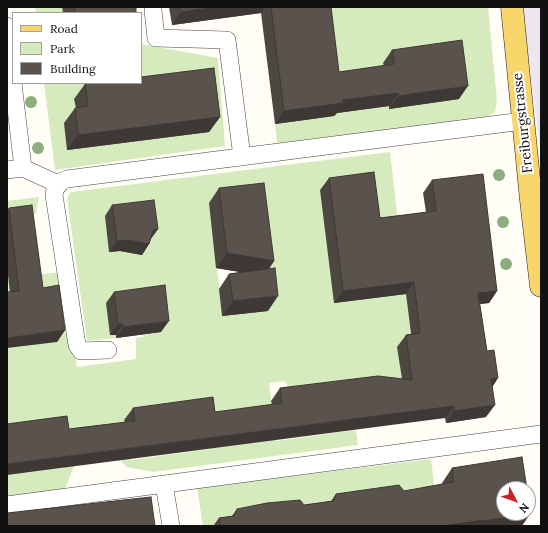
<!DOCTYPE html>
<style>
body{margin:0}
#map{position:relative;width:548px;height:533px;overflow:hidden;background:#fffdf5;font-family:Lora,serif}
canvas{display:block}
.frame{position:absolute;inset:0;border:8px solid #111;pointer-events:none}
.legend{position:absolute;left:12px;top:12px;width:130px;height:72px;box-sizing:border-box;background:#fff;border:1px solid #a0a0a0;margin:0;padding:5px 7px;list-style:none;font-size:12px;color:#111}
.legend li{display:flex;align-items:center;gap:8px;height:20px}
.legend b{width:20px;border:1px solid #a0a0a0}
.north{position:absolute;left:496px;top:481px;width:40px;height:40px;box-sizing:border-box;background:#fff;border:1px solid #a0a0a0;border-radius:50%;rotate:131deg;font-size:11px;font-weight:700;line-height:16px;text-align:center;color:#111}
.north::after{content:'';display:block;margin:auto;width:14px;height:18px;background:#c4262e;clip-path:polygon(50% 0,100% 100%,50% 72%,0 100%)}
</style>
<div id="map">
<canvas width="548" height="533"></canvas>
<div class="frame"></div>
<ul class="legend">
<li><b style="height:5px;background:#f9d66b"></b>Road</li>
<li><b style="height:11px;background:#d5ebbd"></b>Park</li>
<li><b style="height:11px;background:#5a524d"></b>Building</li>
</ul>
<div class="north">N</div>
</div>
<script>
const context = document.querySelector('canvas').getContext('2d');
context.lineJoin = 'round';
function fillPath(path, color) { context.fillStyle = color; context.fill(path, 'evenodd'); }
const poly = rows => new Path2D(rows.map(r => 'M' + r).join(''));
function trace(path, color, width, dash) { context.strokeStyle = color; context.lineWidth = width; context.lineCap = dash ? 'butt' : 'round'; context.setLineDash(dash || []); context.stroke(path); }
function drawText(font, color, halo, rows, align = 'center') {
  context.font = font + ' Lora,serif'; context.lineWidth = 4; context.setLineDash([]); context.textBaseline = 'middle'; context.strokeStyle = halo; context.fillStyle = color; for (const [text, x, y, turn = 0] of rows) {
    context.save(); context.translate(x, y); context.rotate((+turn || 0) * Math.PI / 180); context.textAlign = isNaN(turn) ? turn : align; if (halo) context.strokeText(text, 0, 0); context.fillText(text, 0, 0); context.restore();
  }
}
fillPath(poly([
 [522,7,541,7,541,155]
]), '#eee6ef');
fillPath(poly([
 [35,7,62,7,63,13,36,13],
 [321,7,488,7,497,101,495,112,486,118,277,143,275,123,334,116],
 [141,44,218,58,225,146,55,170,44,83,141,83],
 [75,99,209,132,77,121],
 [390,152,412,345,398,347,403,389,289,398,287,384,284,381,269,383,276,441,356,430,358,445,153,472,127,467,121,461,118,434,74,466,65,490,7,497,7,267,9,278,62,272,77,367,136,359,136,338,143,337,143,335,161,332,157,297,110,335,116,335,116,338,87,341,67,198,71,192],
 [209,204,268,311,223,316],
 [205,409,210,449,130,460,125,420],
 [263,417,265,441,252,443,249,419],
 [58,428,64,468,24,473,19,433],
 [39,197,36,214,7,218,7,201],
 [431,459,439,526,203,526,197,488]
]), '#d5ebbd');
const lane = poly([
 [153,10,156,38,227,40,242,157],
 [7,26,13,80],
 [13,83,23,168,58,184],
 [7,170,23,168],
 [108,350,81,351,77,345,54,195,55,189,62,181,67,179,523,121],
 [164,484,171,526],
 [7,505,541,434]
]);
const primary = poly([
 [512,7,531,200,541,286]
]);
trace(lane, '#444', 18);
trace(primary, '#222', 23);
trace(lane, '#fff', 17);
trace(primary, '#f9d66b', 22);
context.fillStyle = '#8dad7f';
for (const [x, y] of [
 [31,102],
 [38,148],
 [499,175],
 [503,222],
 [506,264]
]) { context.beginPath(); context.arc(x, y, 6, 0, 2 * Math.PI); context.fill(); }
fillPath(poly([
 [62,7,136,7,136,13,63,13],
 [169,7,331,7,339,72,384,66,383,63,392,50,459,99,389,109,389,106,337,113,334,116,275,124,261,13,172,25],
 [85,84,220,117,209,132,67,150,64,123,75,108,76,108,74,99],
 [329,178,380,218,426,212,423,193,432,180,497,291,489,303,480,304,492,387,486,417,446,423,445,418,69,429,125,422,124,420,133,408,215,412,272,405,271,401,280,388,402,379,397,347,406,335,411,334,406,294,334,303,320,190],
 [219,188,274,261,269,269,268,311,222,316,219,289,229,274,241,272,216,268,209,203],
 [112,205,158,229,150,240,149,244,142,255,120,251,109,252,105,216],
 [9,208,43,288,65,330,57,342,10,292,7,267,7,210],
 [114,292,161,332,116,338,116,335,110,335,106,303],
 [452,468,522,526,213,526,219,518,232,516,237,509,304,505,331,501,336,494,404,491,442,484,442,483]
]), '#4d4742');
fillPath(poly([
 [217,7,265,7,261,13,172,25,181,12],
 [468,86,459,99,389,109,398,96],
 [398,93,389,106,337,113,334,116,275,124,284,111,343,100],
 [220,117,209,132,67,150,78,135],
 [158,229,150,240,153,230],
 [128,240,149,244,142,255,120,251,109,252,117,241],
 [227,253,274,261,263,276,216,268],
 [414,282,406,294,334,303,343,291],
 [497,291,489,303,470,305,478,293],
 [278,296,268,311,222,316,233,301],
 [169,321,161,332,116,338,124,327],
 [118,324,123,324,116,335,110,335],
 [65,330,57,342,7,348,7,338],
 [498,378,490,391,491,379],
 [495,405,486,417,446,423,454,411],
 [454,406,445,418,7,475,7,464],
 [530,514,522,526,480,526,483,521],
 [483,520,479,526,442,526,460,523]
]), '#3f3936');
const building = poly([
 [74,7,136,7,136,13,75,13,74,7],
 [180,7,217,7,181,12,180,7],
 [271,7,331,7,339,72,394,64,392,50,462,40,468,86,398,96,398,93,343,100,343,103,284,111,271,7],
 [214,68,220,117,78,135,75,108,88,106,85,84,92,83,141,83,141,77,214,68],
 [374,172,380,218,436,211,432,180,483,174,497,291,478,293,487,351,494,350,498,378,491,379,495,405,454,411,454,406,7,464,7,424,67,416,69,429,135,421,133,408,213,397,215,412,282,403,280,388,378,376,412,380,406,335,420,333,414,282,343,291,329,178,374,172],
 [264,183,274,261,227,253,219,188,264,183],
 [154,200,158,229,153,230,149,244,128,240,117,241,112,205,154,200],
 [32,205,43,288,59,285,65,330,7,338,7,292,19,291,9,208,32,205],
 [275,268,278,296,233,301,229,274,275,268],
 [165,285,169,321,124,327,123,324,118,324,114,292,165,285],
 [522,457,527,489,504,489,504,513,528,513,528,499,530,514,483,521,483,520,442,526,220,526,219,518,234,516,237,509,267,503,300,500,304,505,334,501,336,494,399,485,404,491,454,482,452,468,522,457],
 [151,497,155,526,7,526,7,513,151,497]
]);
fillPath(building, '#5a524d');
trace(building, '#3f3936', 1);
drawText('14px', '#111', '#fff', [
 ["Freiburgstrasse",523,123,-96]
]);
</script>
